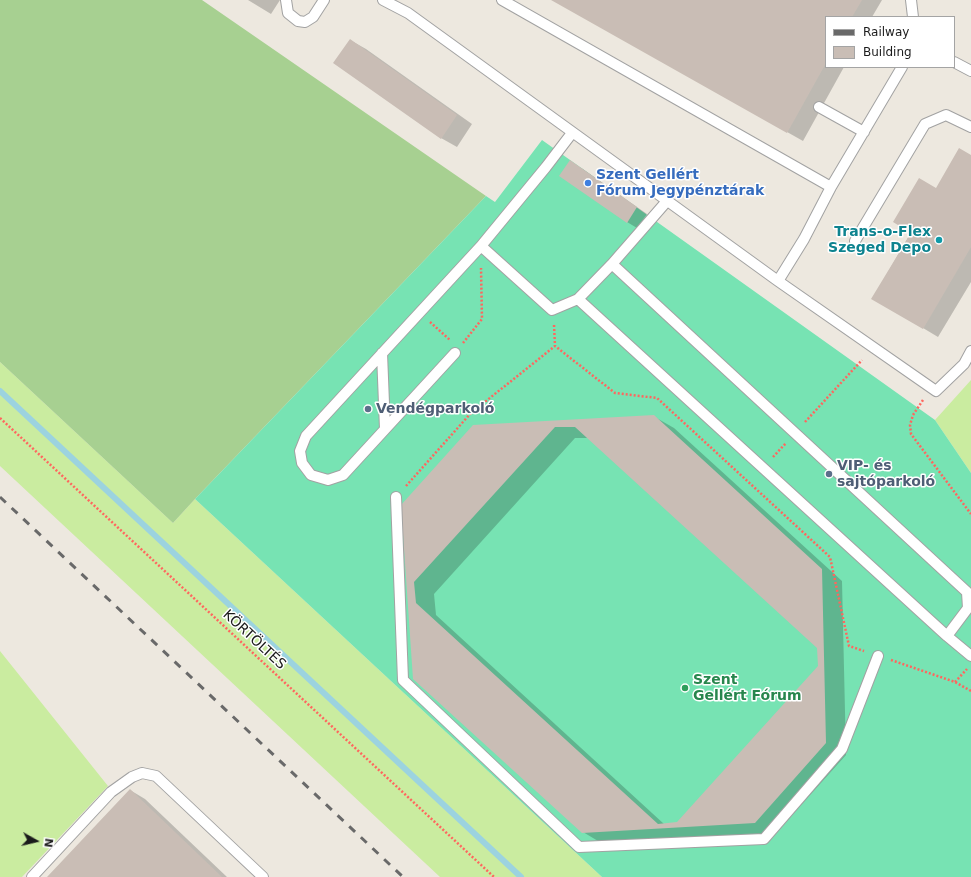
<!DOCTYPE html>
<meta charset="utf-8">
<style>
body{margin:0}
#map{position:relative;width:971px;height:877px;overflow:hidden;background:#ede8df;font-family:"DejaVu Sans",sans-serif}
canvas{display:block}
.legend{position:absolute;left:825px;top:16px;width:130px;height:52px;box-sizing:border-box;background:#fff;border:1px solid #a4a4a4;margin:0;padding:5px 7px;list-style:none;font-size:12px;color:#1b1b1b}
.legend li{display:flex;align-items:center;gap:8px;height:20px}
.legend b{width:20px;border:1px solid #a4a4a4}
.north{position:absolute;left:16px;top:821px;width:40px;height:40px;-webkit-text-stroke:3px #fff;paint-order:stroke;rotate:98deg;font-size:11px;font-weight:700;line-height:16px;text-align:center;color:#1b1b1b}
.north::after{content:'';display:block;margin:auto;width:14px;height:18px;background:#1b1b1b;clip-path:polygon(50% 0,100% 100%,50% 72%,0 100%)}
</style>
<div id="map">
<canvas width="971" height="877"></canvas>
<ul class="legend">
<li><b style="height:5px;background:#696969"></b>Railway</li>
<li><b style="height:11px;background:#c9bdb5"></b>Building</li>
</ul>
<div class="north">N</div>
</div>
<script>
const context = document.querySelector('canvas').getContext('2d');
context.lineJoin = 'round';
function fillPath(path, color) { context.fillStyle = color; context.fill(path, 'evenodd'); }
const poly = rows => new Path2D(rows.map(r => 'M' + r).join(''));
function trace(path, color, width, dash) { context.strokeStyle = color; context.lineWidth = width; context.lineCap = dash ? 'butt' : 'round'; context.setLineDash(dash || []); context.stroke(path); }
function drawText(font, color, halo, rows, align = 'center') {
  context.font = font + ' "DejaVu Sans",sans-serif'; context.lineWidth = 3; context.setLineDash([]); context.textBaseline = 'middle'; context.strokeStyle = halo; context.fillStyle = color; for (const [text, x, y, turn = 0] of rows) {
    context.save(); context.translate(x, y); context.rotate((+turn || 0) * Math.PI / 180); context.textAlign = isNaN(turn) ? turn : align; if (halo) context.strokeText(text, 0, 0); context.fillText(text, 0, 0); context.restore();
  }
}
fillPath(poly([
 [0,362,173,523,195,499,602,877,440,877,0,466],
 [971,380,971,473,935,420],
 [0,651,108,786,22,877,0,877]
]), '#caeca0');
fillPath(poly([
 [0,0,202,0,486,196,195,499,173,523,0,362]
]), '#a7d091');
fillPath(poly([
 [542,140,935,420,971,473,971,877,602,877,195,499,486,196,495,202]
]), '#77e3b3');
fillPath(poly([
 [248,0,280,0,271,14],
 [553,0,882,0,872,17,826,17,826,67,844,67,803,141],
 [350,40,366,49,472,124,457,147,441,138],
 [971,156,971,282,938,337,873,298,936,189],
 [580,167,647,214,637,228,627,222],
 [653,416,674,428,842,581,846,755,775,834,603,844,583,832,414,678,402,506,473,426],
 [575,438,589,438,818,648,819,667,677,823,664,824,436,615,434,594],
 [130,790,145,799,227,877,48,877]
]), '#0003');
trace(poly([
 [0,391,521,877]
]), '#9cd3df', 6);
fillPath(poly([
 [551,0,862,0,852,17,826,17,826,63,787,133],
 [350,39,457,115,441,139,333,63],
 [959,148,971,155,971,247,923,329,871,299,911,233,893,222,919,178,936,188],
 [570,160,637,207,627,223,559,176],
 [654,415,822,569,826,743,755,823,582,833,413,679,401,505,473,425],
 [555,427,575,427,817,648,818,666,677,822,658,824,416,603,414,582],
 [130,789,222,877,47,877]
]), '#c9bdb5');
const service = poly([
 [286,0,288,13,298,21,305,22,313,17,324,0],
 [383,0,408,13,778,281,936,391,964,364,971,351],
 [502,0,831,187],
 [911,0,913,17],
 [954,62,971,71],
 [819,107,864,132],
 [572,133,546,167,481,246,552,310,578,299,612,264,667,201],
 [855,241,925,124,946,115,971,127],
 [612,264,967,592,968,608,947,636],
 [778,281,804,239,831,187,902,67],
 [578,299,947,636,971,656],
 [382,353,385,429],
 [455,353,343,475,328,480,311,475,302,463,300,451,306,436,481,246],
 [396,497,403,680,579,847,764,839,842,749,878,656],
 [32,877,111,792,132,777,142,773,156,776,263,877]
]);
trace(service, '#a2a2a2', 12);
trace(poly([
 [430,322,450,340],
 [554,325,555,346,615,393,657,398,830,557,849,646,864,651],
 [463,343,482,319,481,268],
 [923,400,913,415,910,425,911,434,971,514],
 [0,418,494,877],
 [805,422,862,360],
 [773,457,786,443],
 [406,486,471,413,555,346],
 [891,660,955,682,971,691],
 [955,682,967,669]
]), '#ff665e', 2.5, [2, 2]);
trace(service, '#fff', 10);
trace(poly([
 [0,497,403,877]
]), '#696969', 3, [8, 8]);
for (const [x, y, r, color] of [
 [588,183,4,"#3f7fe0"],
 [939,240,4,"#0f9aa8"],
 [368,409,4,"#5c6f8a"],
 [829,474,4,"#5c6f8a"],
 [685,688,4,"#2e9e5b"]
]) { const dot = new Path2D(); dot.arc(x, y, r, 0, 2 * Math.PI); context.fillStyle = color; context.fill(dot); trace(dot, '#fff', 1.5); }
drawText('bold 14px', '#366cbe', '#fff', [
 ["Szent Gellért",596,175],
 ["Fórum Jegypénztárak",596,191]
], 'left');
drawText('bold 14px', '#0d838f', '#fff', [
 ["Trans-o-Flex",931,232],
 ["Szeged Depo",931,248]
], 'right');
drawText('bold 14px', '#4e5e75', '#fff', [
 ["Vendégparkoló",376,409],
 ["VIP- és",837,466],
 ["sajtóparkoló",837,482]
], 'left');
drawText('14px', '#1b1b1b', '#fff', [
 ["KÖRTÖLTÉS",254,640,43]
]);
drawText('bold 14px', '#27864d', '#fff', [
 ["Szent",693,680],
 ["Gellért Fórum",693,696]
], 'left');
</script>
